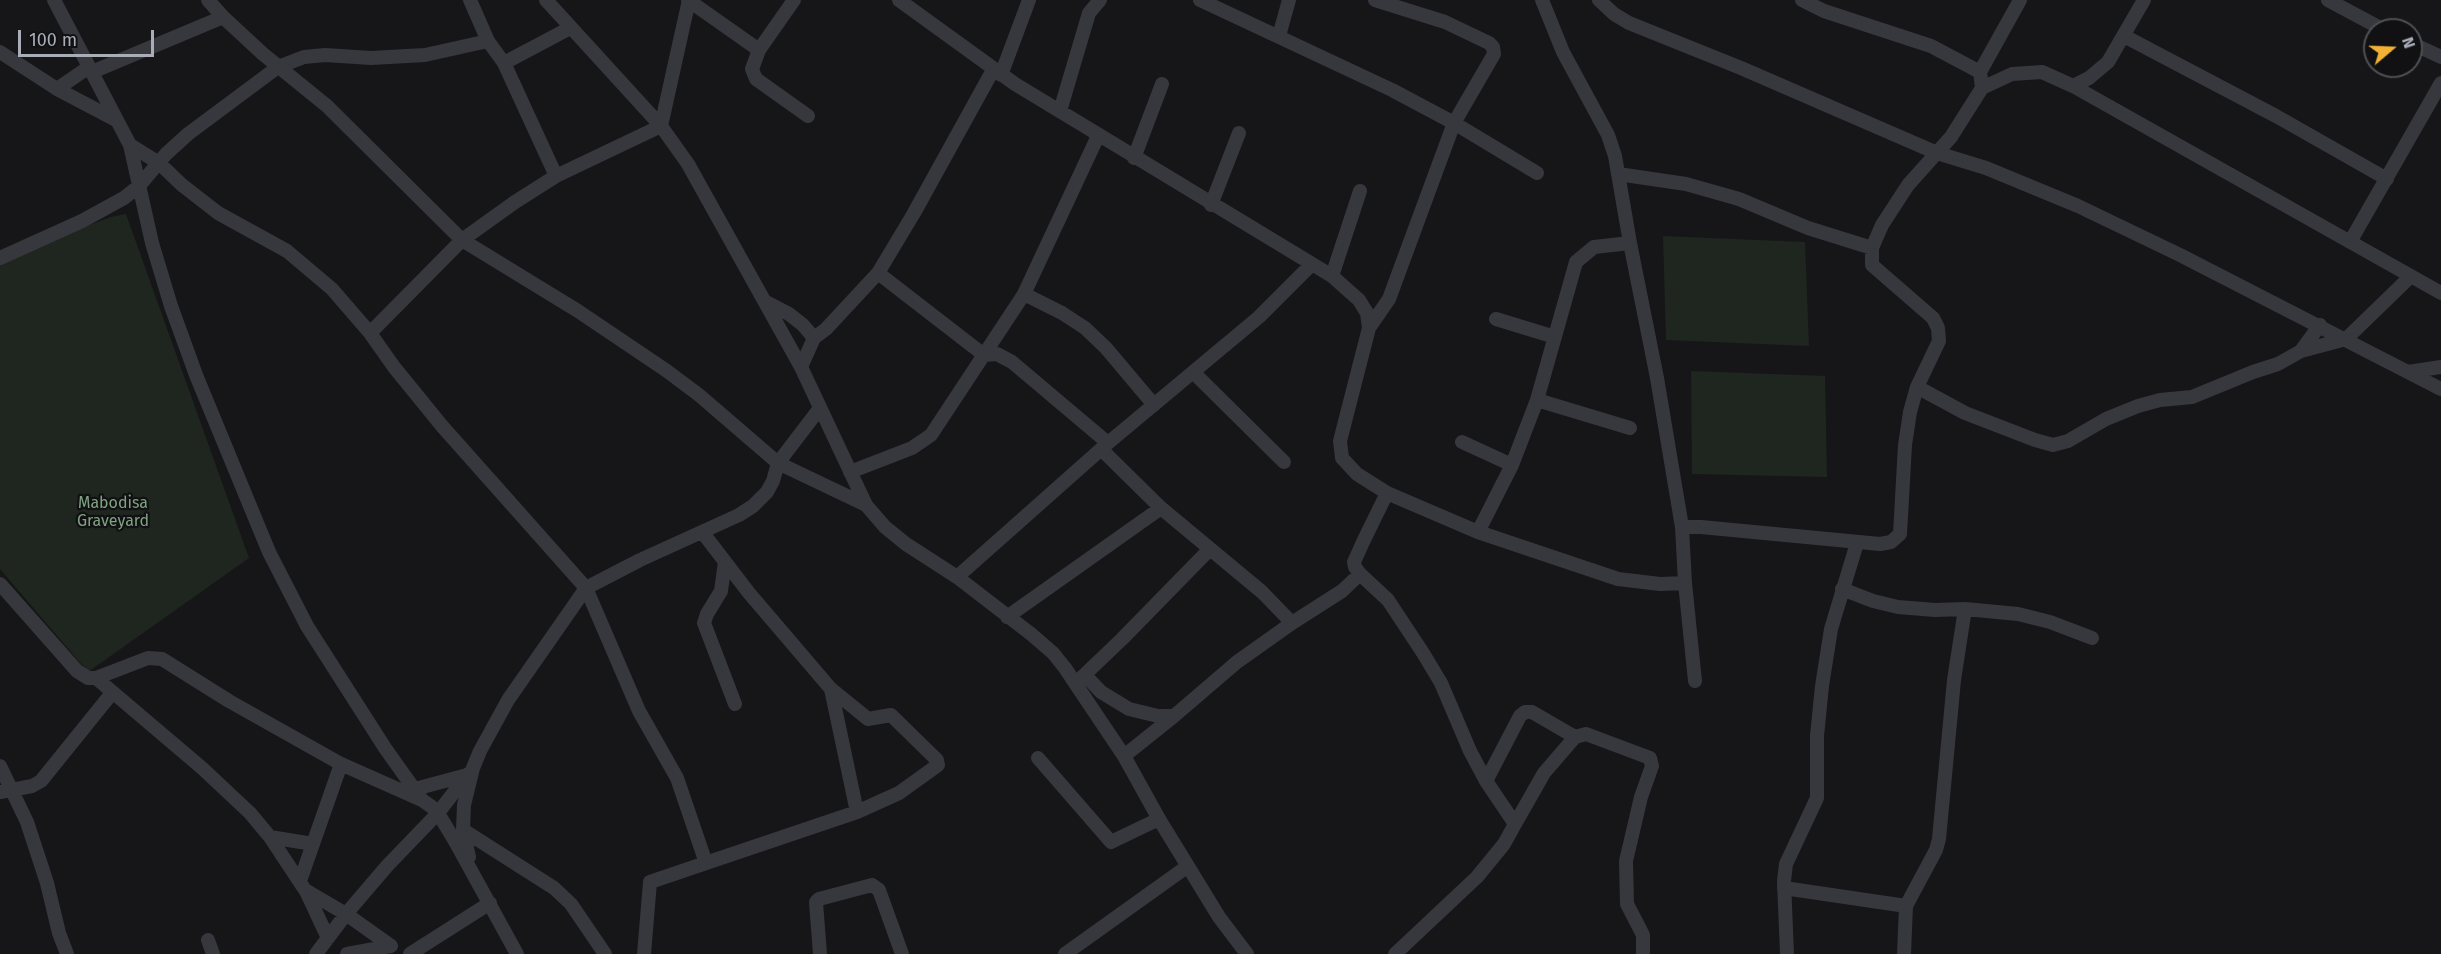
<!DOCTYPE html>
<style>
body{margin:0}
#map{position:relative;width:2441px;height:954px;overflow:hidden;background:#161618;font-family:"Fira Sans",sans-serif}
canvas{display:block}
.north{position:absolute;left:2363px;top:18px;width:60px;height:60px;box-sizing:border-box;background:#111113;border:2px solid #4d4f55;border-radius:50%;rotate:71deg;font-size:16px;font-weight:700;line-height:24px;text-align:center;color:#a8adb8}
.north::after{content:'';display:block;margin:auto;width:21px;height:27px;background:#f2b134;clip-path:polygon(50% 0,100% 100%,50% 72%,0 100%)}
.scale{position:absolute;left:18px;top:30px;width:136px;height:27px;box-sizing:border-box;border:3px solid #a8adb8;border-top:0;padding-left:8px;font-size:18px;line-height:21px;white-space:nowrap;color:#a8adb8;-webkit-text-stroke:4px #111113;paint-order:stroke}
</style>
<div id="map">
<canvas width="2441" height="954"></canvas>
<div class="north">N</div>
<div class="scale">100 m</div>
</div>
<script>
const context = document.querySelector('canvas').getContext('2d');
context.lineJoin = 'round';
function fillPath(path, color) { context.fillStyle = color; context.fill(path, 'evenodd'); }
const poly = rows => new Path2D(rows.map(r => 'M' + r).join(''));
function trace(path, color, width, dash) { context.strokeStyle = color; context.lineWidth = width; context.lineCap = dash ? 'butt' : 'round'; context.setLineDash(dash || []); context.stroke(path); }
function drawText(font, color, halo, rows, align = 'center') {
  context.font = font + ' "Fira Sans",sans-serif'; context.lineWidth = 4.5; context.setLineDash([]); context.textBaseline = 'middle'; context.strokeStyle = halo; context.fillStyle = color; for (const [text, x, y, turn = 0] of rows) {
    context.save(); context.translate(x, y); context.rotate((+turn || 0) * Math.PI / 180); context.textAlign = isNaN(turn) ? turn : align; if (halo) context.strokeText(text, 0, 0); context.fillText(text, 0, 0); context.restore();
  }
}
fillPath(poly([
 [126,214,249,558,88,672,0,569,0,260,19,251,111,217],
 [1663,236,1805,242,1809,346,1666,340],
 [1691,371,1825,376,1827,477,1692,474]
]), '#1e261f');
trace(poly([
 [54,0,130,145,152,243,171,306,196,375,269,552,307,626,385,748,422,800],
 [208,0,223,17,263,54,327,106,462,240,578,311,667,371,699,395,778,463,820,408],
 [546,0,661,126,688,164,801,367,866,505,885,527,906,544,957,577,1031,634,1053,653,1065,668,1124,756,1159,819,1219,917,1247,954],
 [688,0,759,50,794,0],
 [899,0,1015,84,1332,276,1359,300,1367,313,1369,328,1340,441,1342,458,1357,474,1387,493,1478,532,1618,579,1660,584,1685,583,1682,527,1701,527,1880,544,1891,542,1900,534,1905,445,1910,412,1917,387,1939,341,1938,328,1933,318,1872,265,1872,248,1882,225,1908,185,1951,137,1982,88,2012,74,2042,72,2073,86,2441,293],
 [1200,0,1392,90,1454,123,1537,173],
 [1599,0,1614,14,1629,23,1741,68,1937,153,1986,168,2078,206,2180,255,2441,389],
 [1802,0,1824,11,1931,46,1980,72,1982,88],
 [2328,0,2384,30],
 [1279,36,1289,0],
 [2124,36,2276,116,2387,179],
 [488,41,504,63,556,176],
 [2411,43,2441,57],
 [759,50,752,69,756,79,808,116],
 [0,52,57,89,116,120],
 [504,63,570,28],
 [92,72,223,17],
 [1980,72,2020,0],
 [1001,75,1029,0],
 [2073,86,2089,78,2108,62,2144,0],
 [57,89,89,67],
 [1060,111,1089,13,1100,0],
 [130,145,159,163,182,185,218,213,287,251,332,289,370,333,394,367,442,426,586,588,640,560,739,515,753,506,767,492,773,481,778,463,866,505],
 [1134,158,1162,84],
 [1618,174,1686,184,1739,199,1808,228,1872,248],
 [1211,205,1239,133],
 [2350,242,2441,83],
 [1630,243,1657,378,1682,527],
 [0,258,82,221,124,198,139,186,166,154,188,134,278,67,304,57,325,55,371,58,425,55,488,41,470,0],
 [878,273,984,355,997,354,1012,362,1108,443],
 [1332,276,1360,191],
 [1024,294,1062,313,1085,328,1106,348,1154,405],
 [764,301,789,314,803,325,814,338],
 [1496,319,1555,337],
 [1369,328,1389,299,1454,123,1494,54,1493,47,1489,43,1445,22,1375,0],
 [370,333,462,240,515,202,556,176,661,126,689,0],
 [2301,351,2346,339,2411,276],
 [801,367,814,338,826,329,878,273,914,213,993,70],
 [1193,372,1284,462],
 [2408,372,2441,367],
 [1917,387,1965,413,2035,440,2053,445,2068,441,2106,419,2138,406,2160,400,2192,397,2253,372,2278,364,2301,351,2320,325],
 [1537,400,1630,428],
 [1462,442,1512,465],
 [1101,449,1161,508,1262,592,1292,623],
 [850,472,912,448,931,435,1024,294,1098,136],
 [1387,493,1363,542,1354,562,1355,567,1360,574,1388,600,1423,653,1441,683,1470,751,1486,781,1515,824,1504,844,1477,877,1395,954],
 [1478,532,1512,465,1537,400,1576,262,1594,247,1630,243,1615,156,1608,135,1563,52,1542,0],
 [703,533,749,593,831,689,857,812,706,863],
 [725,562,721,591,707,614,704,623,735,704],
 [957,577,1108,443,1259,317,1311,265],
 [1685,583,1695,681],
 [0,584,77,671,88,678,96,678,148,658,162,659,229,701,341,764,422,800,432,807,438,813,456,843,517,954],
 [586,588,639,711,677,778,706,863,650,882,644,954],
 [1842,589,1873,601,1898,607,1935,610,1965,609,2018,614,2050,622,2092,638],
 [1007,617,1161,508],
 [1085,675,1101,692,1129,709,1158,716,1174,716,1237,662,1292,623,1342,591,1360,574],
 [96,678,202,768,250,813,270,837,305,890,346,914,391,946,347,954],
 [1079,680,1122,639,1209,550],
 [831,689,868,719,891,715,937,760,938,765,899,793,857,812],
 [1124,756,1174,716],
 [1038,758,1111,842,1159,819],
 [0,766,27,822,47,883,59,933,67,954],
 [1486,781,1520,716,1525,712,1532,712,1575,737],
 [415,789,467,775],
 [0,792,32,786,41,781,112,693],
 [1515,824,1544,773,1575,737,1586,734,1650,758,1652,766,1641,797,1626,861,1627,904,1643,935,1643,954],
 [463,830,554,888,571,904,605,954],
 [270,837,313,844],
 [469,857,463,830,464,805,473,768,480,751,508,700,586,588],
 [300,881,341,764],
 [1784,888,1906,906,1904,954],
 [306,891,328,938],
 [1906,906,1936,850,1939,839,1954,680,1965,609],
 [208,940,213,954],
 [316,954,346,914,387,866,438,813,468,774],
 [410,954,490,903],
 [820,954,816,902,819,899,872,885,879,890,902,954],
 [1065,954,1188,866],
 [1787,954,1784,881,1786,864,1817,798,1817,736,1822,686,1831,629,1857,543]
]), '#37383d', 14);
drawText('16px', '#7fa381', '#111113', [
 ["Mabodisa",113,504],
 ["Graveyard",113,522]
]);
</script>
